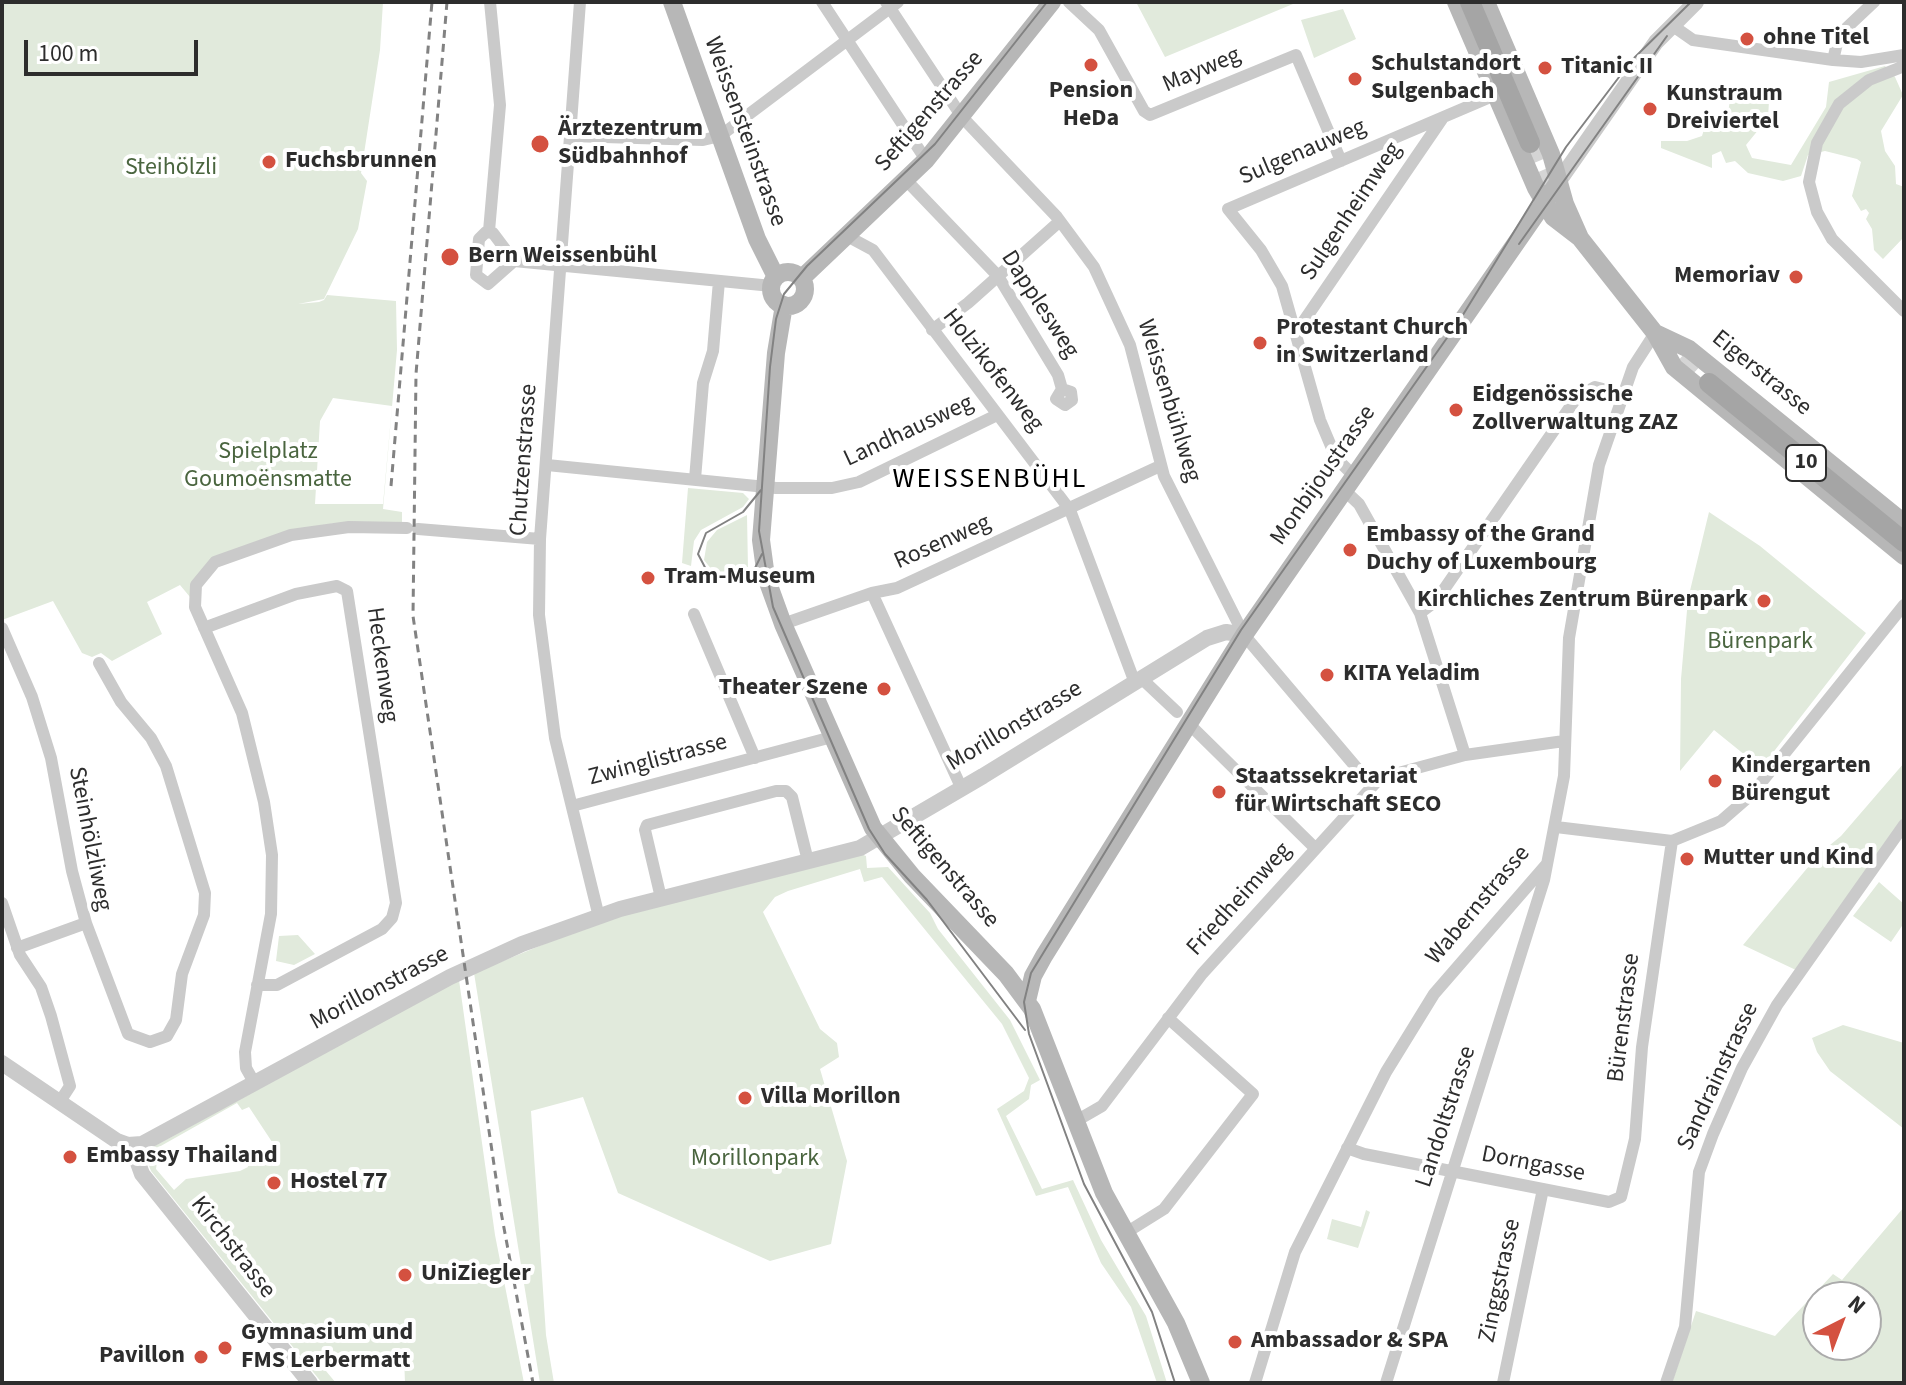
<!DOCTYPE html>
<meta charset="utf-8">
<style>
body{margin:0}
#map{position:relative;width:1906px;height:1385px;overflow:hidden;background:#fff;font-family:"Source Sans 3",sans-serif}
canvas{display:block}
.frame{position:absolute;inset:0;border:4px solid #2d2d2d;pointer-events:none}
.north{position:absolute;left:1802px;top:1281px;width:80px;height:80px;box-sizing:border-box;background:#fff;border:2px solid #ababab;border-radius:50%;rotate:42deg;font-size:22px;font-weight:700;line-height:32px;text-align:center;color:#2d2d2d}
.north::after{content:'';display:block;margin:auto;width:28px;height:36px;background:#d45140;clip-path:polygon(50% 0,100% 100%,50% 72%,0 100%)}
.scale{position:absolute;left:24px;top:40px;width:174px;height:36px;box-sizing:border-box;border:4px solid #2d2d2d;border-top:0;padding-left:10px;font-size:24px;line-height:28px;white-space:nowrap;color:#2d2d2d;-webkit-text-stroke:6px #fff;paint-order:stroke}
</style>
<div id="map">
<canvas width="1906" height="1385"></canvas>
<div class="frame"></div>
<div class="north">N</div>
<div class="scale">100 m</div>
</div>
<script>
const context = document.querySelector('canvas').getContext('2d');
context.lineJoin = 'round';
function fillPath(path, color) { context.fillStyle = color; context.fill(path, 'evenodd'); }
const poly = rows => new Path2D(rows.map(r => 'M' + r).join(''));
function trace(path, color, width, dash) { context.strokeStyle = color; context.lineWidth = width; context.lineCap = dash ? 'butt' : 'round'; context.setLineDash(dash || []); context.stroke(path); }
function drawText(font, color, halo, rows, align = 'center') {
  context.font = font + ' "Source Sans 3",sans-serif'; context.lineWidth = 8; context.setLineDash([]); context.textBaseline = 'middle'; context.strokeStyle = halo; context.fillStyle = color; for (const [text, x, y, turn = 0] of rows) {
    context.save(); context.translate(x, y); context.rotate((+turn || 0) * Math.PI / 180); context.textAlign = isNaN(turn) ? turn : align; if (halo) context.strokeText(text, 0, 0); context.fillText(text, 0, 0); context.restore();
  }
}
fillPath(poly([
 [2,2,383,2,380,50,361,173,367,181,358,229,324,299,298,304,319,302,324,300,327,295,396,301,397,350,383,509,402,512,402,523,336,523,298,529,226,555,190,597,180,585,147,602,162,634,112,661,101,653,92,657,82,653,53,601,2,620],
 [333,398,392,406,383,504,315,504,320,421],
 [1136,2,1291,2,1293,4,1165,57],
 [1343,9,1356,39,1314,58,1301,20],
 [1885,66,1895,77,1903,95,1881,131,1885,151,1895,166,1896,184,1904,187,1904,237,1883,259,1874,250,1872,229,1866,219,1869,213,1866,209,1861,211,1852,196,1861,162,1857,159,1825,151,1808,155,1801,176,1783,181,1748,173,1735,161,1726,163,1721,151,1712,155,1712,168,1661,148,1661,141,1687,141,1702,136,1705,126,1725,127,1730,101,1769,101,1768,118,1746,145,1752,158,1791,165,1826,107,1829,82],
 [688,488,743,493,749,499,743,507,701,530,694,541,691,566,682,563],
 [1709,512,1760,546,1866,633,1761,768,1714,730,1680,771,1681,679,1688,599],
 [747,515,748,569,732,577,716,575,704,560,707,542,717,530],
 [1904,763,1904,823,1798,971,1743,945,1819,854,1841,836],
 [861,854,866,856,867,868,888,867,930,913,938,929,1010,1020,1040,1080,1031,1085,1029,1099,1006,1116,1042,1189,1073,1180,1101,1240,1146,1316,1167,1383,1157,1383,1131,1307,1101,1263,1068,1187,1036,1196,997,1109,1024,1091,1029,1078,1002,1024,882,877,864,882,860,869,788,891,775,897,763,912,820,1029,837,1043,839,1057,820,1069,847,1161,831,1244,770,1261,618,1193,583,1097,531,1111,546,1335,554,1383,540,1383,474,973,600,921],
 [1879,882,1904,904,1904,923,1891,942,1853,916],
 [298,935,315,954,294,965,276,961,279,936],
 [459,980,495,1235,524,1383,405,1383,404,1356,381,1362,349,1352,326,1371,336,1383,322,1383,151,1171,145,1155,147,1150],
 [237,1103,242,1110,249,1107,276,1148,277,1157,247,1162,248,1167,240,1171,186,1179,174,1190,156,1169,159,1147],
 [1843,1025,1904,1043,1904,1129,1830,1071,1817,1052,1812,1038],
 [1904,1207,1904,1383,1672,1383,1696,1311,1775,1336,1833,1274,1842,1280],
 [1818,1297,1866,1297,1866,1345,1818,1345],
 [1366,1210,1370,1212,1358,1248,1327,1239,1332,1219,1361,1227]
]), '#e1eadc');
trace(poly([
 [1530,143,1558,208],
 [1659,337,1709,383]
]), '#d5d5d5', 20, [20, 10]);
trace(poly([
 [580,2,540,539,539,615,555,738,599,917],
 [822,2,926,160],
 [886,2,962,117,1057,217,1094,267,1130,345,1164,476,1244,635,1372,786],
 [1069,2,1099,30,1144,111,1150,115,1296,55,1341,161],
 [1673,26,1693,40,1833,60,1861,62,1904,55],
 [1833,60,1839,35,1874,2],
 [1904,66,1869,80,1839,104,1817,143,1809,182,1817,212,1832,239,1904,311],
 [571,136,703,140,720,136,898,2],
 [906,180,998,276,1058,375,1062,389,1071,392,1072,400,1065,405,1056,399,1062,389],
 [489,231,500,105,490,2],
 [486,232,493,233,514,261,488,284,476,275,479,239,486,232],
 [847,236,873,250,1070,510,1135,683],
 [514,261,772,286],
 [932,330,968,303,1060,221],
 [1297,331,1442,119],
 [547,465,776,488,832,488,859,482,997,415],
 [1354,476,1336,458,1320,420,1282,286,1261,250,1228,209,1495,95],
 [695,479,703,383,713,351,719,281],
 [1344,490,1359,504,1420,613,1465,755],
 [418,529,540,539],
 [872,593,961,787],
 [1420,613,1436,601,1577,397,1595,387,1623,394],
 [694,614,755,758],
 [783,624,872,593,897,588,1160,466],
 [2,628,32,697,51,758,72,871,86,923,17,948],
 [204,628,296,594,337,586,347,591,396,903,392,918,382,929,277,985,257,985],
 [1142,679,1177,712],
 [1189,724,1315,848],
 [572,806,832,737],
 [1556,827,1672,841,1721,821,1752,794,1904,605],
 [661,898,645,830,647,825,776,791,786,791,792,797,808,861],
 [2,903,20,955,41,987,51,1016,70,1086,59,1103],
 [86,923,128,1034,150,1042,167,1036,176,1020,182,974,204,915,205,893,166,766,151,738,121,702,99,663],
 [255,1084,246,1068,245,1052,271,914,272,855,264,802,242,713,195,607,196,585,215,562,291,535,349,527,407,528],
 [1076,1121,1102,1106,1202,974,1380,778,1465,755,1564,741],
 [1347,1148,1364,1154,1609,1202,1621,1197,1635,1139,1642,1047,1672,841],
 [1124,1234,1164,1209,1253,1094,1168,1018],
 [1255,1383,1295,1252,1386,1072,1434,994,1546,865],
 [1386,1383,1544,880,1564,776,1569,638,1599,465,1633,367,1655,333],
 [1503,1383,1543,1189],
 [1666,1383,1685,1327,1699,1172,1713,1134,1742,1068,1777,1005,1904,825]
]), '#cacaca', 12);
trace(poly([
 [1559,181,1656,42,1696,2],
 [2,1063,117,1141,128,1145,142,1144,450,977,522,944,620,909,860,848,983,776,1207,638,1226,632,1244,635],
 [132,1146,142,1174,310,1383]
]), '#cacaca', 16);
trace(poly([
 [672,2,757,239,776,277],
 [1456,2,1536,188,1553,217,1579,237],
 [1486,2,1551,154,1565,204,1580,238,1655,333,1674,367,1904,556],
 '771 289a17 17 0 1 1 34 0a17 17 0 1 1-34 0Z',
 [802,278,926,160,1052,2],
 [784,305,776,353,761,540,766,577,783,624,873,828,912,876,1006,974,1032,1009,1104,1193,1176,1323,1201,1383],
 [1655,333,1689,349,1904,523],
 [1027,1001,1033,976,1044,956,1244,635,1559,181]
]), '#b7b7b7', 18);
trace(poly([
 [1470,2,1530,143],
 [1709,383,1904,542]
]), '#a5a5a5', 20);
trace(poly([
 [1519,244,1667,36],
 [761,490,743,512,706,533,698,554,709,575,733,583,752,574,762,554],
 [1025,1030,927,900,885,854,869,829,773,607,759,531,770,367,776,319,784,294,807,266,935,144,1047,2],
 [1175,1383,1152,1312,1084,1184,1029,1034,1024,1002,1031,973,1241,630,1461,318,1566,147,1632,60,1691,2]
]), '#828282', 2);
trace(poly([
 [447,2,416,374,413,616,501,1212,533,1383],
 [391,486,432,2]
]), '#828282', 3, [8, 6]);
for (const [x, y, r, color] of [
 [1747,39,8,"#d45140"],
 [1091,65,8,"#d45140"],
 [1545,68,8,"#d45140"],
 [1355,79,8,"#d45140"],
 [1650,109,8,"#d45140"],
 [540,144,10,"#d45140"],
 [269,162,8,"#d45140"],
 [450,257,10,"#d45140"],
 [1796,277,8,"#d45140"],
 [1260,343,8,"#d45140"],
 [1456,410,8,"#d45140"],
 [1350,550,8,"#d45140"],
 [648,578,8,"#d45140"],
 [1764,601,8,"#d45140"],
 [1327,675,8,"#d45140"],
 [884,689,8,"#d45140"],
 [1715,781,8,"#d45140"],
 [1219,792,8,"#d45140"],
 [1687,859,8,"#d45140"],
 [745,1098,8,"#d45140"],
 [70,1157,8,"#d45140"],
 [274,1183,8,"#d45140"],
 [405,1275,8,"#d45140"],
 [1235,1342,8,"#d45140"],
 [225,1348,8,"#d45140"],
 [201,1357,8,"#d45140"]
]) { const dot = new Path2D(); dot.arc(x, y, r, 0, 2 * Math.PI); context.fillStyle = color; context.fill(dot); trace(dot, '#fff', 3); }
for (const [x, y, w] of [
 [1806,463,40]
]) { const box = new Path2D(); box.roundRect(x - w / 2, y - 18, w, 36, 6); context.fillStyle = '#fff'; context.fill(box); trace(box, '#2d2d2d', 2); }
drawText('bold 22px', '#2d2d2d', null, [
 ["10",1806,463]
]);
drawText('bold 24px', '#2d2d2d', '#fff', [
 ["ohne Titel",1763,39],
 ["Schulstandort",1371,65],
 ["Sulgenbach",1371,93],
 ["Titanic II",1561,68],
 ["Pension",1091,92,"center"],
 ["HeDa",1091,120,"center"],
 ["Kunstraum",1666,95],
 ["Dreiviertel",1666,123],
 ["Ärztezentrum",558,130],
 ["Südbahnhof",558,158],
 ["Fuchsbrunnen",285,162],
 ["Bern Weissenbühl",468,257],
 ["Memoriav",1780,277,"right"],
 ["Protestant Church",1276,329],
 ["in Switzerland",1276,357],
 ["Eidgenössische",1472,396],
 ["Zollverwaltung ZAZ",1472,424],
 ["Embassy of the Grand",1366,536],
 ["Duchy of Luxembourg",1366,564],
 ["Tram-Museum",664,578],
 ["Kirchliches Zentrum Bürenpark",1748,601,"right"],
 ["KITA Yeladim",1343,675],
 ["Theater Szene",868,689,"right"],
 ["Kindergarten",1731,767],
 ["Bürengut",1731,795],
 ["Staatssekretariat",1235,778],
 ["für Wirtschaft SECO",1235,806],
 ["Mutter und Kind",1703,859],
 ["Villa Morillon",761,1098],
 ["Embassy Thailand",86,1157],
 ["Hostel 77",290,1183],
 ["UniZiegler",421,1275],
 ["Gymnasium und",241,1334],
 ["FMS Lerbermatt",241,1362],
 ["Ambassador & SPA",1251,1342],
 ["Pavillon",185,1357,"right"]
], 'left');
drawText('24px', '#2d2d2d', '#fff', [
 ["Mayweg",1202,71,-23],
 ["Seftigenstrasse",930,112,-49],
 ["Weissensteinstrasse",744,132,70],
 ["Sulgenauweg",1303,153,-23],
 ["Sulgenheimweg",1352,212,-56],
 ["Dapplesweg",1039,305,57],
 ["Holzikofenweg",992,371,52],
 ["Eigerstrasse",1761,374,39],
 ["Weissenbühlweg",1168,401,73],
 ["Landhausweg",909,432,-25],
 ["Chutzenstrasse",525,460,-86],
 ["Monbijoustrasse",1324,476,-55],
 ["Rosenweg",943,543,-24],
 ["Heckenweg",381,665,82],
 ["Morillonstrasse",1015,727,-31],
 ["Zwinglistrasse",658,761,-15],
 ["Steinhölzliweg",89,839,79],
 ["Seftigenstrasse",944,868,49],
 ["Friedheimweg",1240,900,-48],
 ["Wabernstrasse",1479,906,-50],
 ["Morillonstrasse",380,989,-28],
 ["Bürenstrasse",1625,1018,-83],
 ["Sandrainstrasse",1719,1077,-65],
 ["Landoltstrasse",1447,1117,-72],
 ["Dorngasse",1533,1165,11],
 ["Kirchstrasse",232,1248,52],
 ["Zinggstrasse",1501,1281,-78]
]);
drawText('24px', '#4a653f', '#fff', [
 ["Steihölzli",171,169],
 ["Spielplatz",268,453],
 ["Goumoënsmatte",268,481],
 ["Bürenpark",1760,643],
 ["Morillonpark",755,1160]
]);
context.letterSpacing = '2px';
drawText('28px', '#000', '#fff', [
 ["WEISSENBÜHL",990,481]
]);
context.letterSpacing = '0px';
</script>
